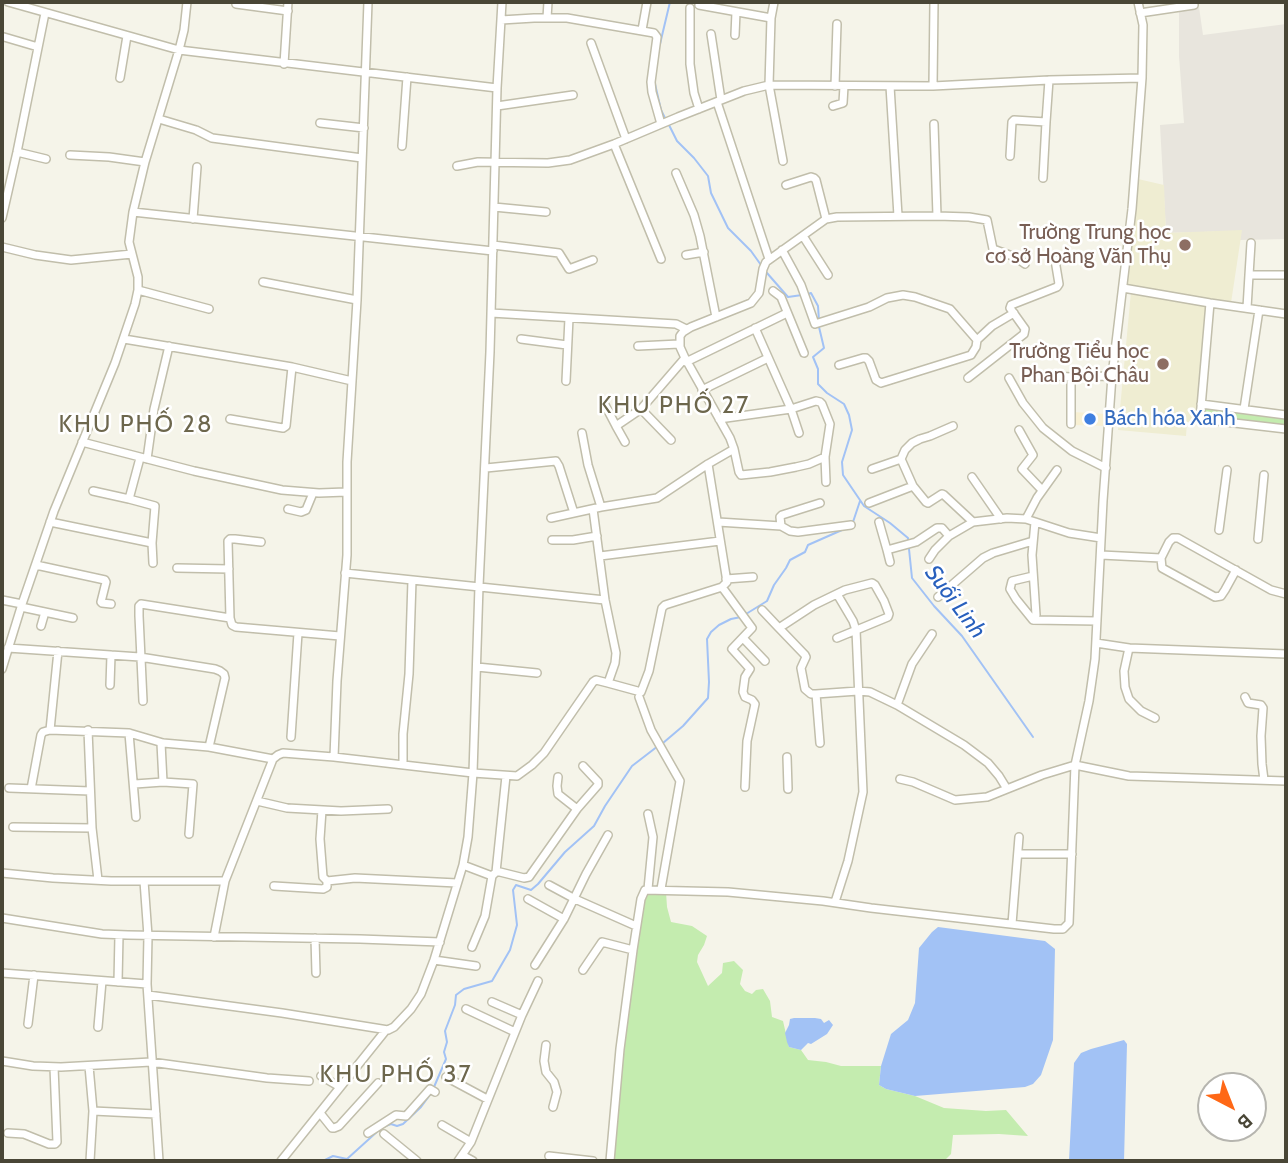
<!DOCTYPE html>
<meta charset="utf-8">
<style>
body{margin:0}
#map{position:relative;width:1288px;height:1163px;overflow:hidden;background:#f5f4e9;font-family:Cabin,sans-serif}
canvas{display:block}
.frame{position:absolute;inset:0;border:4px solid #494636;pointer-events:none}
.north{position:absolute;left:1197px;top:1072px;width:70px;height:70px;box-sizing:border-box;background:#fff;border:2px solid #b6b5af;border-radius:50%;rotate:138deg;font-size:19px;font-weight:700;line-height:28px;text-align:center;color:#494636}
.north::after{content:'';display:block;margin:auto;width:24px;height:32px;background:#ff6816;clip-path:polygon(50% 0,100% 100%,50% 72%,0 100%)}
</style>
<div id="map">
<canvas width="1288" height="1163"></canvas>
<div class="frame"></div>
<div class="north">B</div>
</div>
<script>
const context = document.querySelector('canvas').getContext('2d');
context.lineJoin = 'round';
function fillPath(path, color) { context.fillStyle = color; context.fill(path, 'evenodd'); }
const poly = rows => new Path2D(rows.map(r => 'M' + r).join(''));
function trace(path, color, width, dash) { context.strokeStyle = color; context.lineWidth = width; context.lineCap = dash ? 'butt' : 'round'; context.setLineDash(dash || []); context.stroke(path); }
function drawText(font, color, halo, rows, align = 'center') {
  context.font = font + ' Cabin,sans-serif'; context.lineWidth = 5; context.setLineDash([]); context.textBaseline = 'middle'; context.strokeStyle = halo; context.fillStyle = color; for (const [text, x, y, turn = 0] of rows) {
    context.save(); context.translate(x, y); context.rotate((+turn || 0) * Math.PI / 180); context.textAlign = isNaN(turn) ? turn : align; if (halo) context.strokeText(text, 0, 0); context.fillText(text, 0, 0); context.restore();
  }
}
fillPath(poly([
 [1073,412,1107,414,1106,426,1073,425]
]), '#f8f0d3');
fillPath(poly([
 [1199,7,1203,35,1286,24,1286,239,1240,240,1241,231,1166,233,1160,125,1184,123,1179,56,1179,10]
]), '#e8e5dd');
fillPath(poly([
 [1138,179,1164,185,1166,233,1242,230,1231,303,1126,285],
 [1131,292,1207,305,1197,423,1187,422,1186,436,1118,430]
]), '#efedd2');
fillPath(poly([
 [1203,407,1286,417,1286,426,1202,417],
 [646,892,666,892,667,907,671,922,692,926,707,936,704,945,698,955,697,962,708,986,722,973,723,963,734,961,743,970,740,984,745,991,752,994,756,990,763,989,770,1001,772,1017,783,1021,789,1047,801,1050,808,1060,826,1062,841,1066,881,1066,879,1085,886,1089,915,1096,944,1108,986,1111,1006,1110,1028,1136,999,1134,953,1135,951,1154,944,1161,612,1161,623,1048,639,927]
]), '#c4ecaf');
fillPath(poly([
 [938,927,1045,941,1055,949,1053,1040,1041,1075,1033,1084,1025,1087,915,1096,886,1089,879,1085,881,1066,891,1034,908,1020,915,1003,919,948,932,932],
 [794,1018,815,1018,821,1019,824,1023,829,1020,833,1025,827,1034,811,1044,808,1043,801,1050,789,1047,787,1042,785,1033,789,1025,790,1019],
 [1124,1040,1127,1044,1124,1161,1069,1161,1074,1063,1081,1053,1091,1049]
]), '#a2c2f5');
trace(poly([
 [660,44,670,2],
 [655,84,661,110,665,118],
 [668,123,677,141,694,158,708,176,711,193,728,228,751,251,761,265],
 [767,273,788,297,802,295],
 [808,294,811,293,818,306,819,321],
 [819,327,824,348,813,357,818,369,818,384,827,393,844,404,849,415,852,430,842,462,843,475,864,506,890,523,908,538,908,539],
 [852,525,860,501],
 [909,549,912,578,934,606,962,636,1033,737],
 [746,614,767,601,774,585,786,568,790,560,805,552,808,545,842,530],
 [663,743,683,726,708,698,709,682,707,639,711,632,719,625,731,619,741,617],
 [434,1087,446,1059,444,1052,447,1042,445,1031,455,1005,456,995,464,989,492,981,510,950,517,925,513,890,516,885,531,890,538,884,565,852,594,826,605,806,632,766,658,746],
 [383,1127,391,1124,397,1126,403,1124,421,1107,432,1092],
 [323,1161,333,1156,347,1159,379,1130]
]), '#a2c2f5', 2);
const minor = poly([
 [8,2,179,50,497,88],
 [774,2,771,18,769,85,783,161],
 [1138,2,1143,25,1142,78],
 [236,4,288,11],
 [699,5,771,18],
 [690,8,690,64,694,93,699,109],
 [1140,13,1194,5],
 [547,18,548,2],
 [501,20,534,18,567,18,654,33,657,37,651,82,652,92,661,124],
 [642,30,647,2],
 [711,34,721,100],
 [735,35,736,12],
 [4,37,38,47],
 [591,43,626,139],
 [284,64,288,2],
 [120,78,127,36],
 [835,86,837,24],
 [890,86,898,216],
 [933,86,934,2],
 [717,102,769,259],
 [497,106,573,95],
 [833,106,843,103,844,86],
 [159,119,196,130,212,138,362,158],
 [320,123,364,128],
 [934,124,937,216],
 [614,144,661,259],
 [402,146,407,77],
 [17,152,46,159],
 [70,155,109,157,145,162],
 [1010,156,1012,122,1014,120,1046,122,1049,80],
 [457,166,478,162,548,163,570,160,614,144,678,117,744,91,769,85,933,86,1049,80,1142,78,1132,209,1112,376,1103,501,1095,659,1089,701,1075,765,1069,923,1063,929,1054,929,871,908,823,901,728,892,645,890,641,899,633,950,620,1049,610,1161],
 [676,173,694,215,700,236,716,317],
 [1043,178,1046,122],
 [786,185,811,177,814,178,816,180,826,219],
 [494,207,546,212],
 [133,212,493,251],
 [2,218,17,152,45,13],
 [193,219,197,167],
 [803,236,828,275],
 [493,245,559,253,569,269,593,260],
 [2,247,35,255,71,260,132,254],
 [782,250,801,285,815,324,869,307,887,298,903,295,915,297,950,309,977,340],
 [686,255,704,252],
 [1249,275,1251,243],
 [263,282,357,300],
 [1123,288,1210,303,1286,314],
 [138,290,209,309],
 [773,291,781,297,804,353],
 [1210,303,1200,419,1286,429],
 [1247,308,1249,275,1286,275],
 [491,313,676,324,686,329],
 [755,328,791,409,799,433],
 [124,339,292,367,352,381],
 [521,339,567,345],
 [638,346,679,344],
 [686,362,787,313],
 [839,365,863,358,866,358,869,361,876,380,881,383,971,355,976,347,977,340,992,326,1014,313],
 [1037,375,1071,377],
 [968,378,1024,334,1025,329,1010,308,1011,305,1057,287,1059,284,1055,260],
 [1009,378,1023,403,1043,428,1072,451,1106,468],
 [566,381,569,318],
 [702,390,768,358],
 [1201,404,1286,415],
 [605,405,616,426],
 [1244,409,1259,310],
 [230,419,283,428,286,426,292,367],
 [719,419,791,409,816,401,820,402,822,404,830,424,825,457,826,482],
 [1071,424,1071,377,1112,376],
 [1019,430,1033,455,1022,469,1042,490],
 [582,433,588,465,601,507],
 [671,440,641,409,685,358],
 [82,442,194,471,282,490,319,493,346,492],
 [625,442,616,426,641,409],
 [734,449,739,472,741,475,770,472,796,467,809,464,825,457],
 [140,458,129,499,155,506,152,543,153,563],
 [147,459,154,409,169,346],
 [486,468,556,461,559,466,574,513],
 [872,469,901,459],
 [972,477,1001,519],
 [913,486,926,502,928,503,942,494,944,495,973,522],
 [93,491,129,499],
 [869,503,913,486,901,459,905,450,912,443,920,439,930,436,953,426],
 [288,509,301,512,306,510,313,493],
 [551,518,601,507,657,498,708,464,734,449,730,438,685,358,680,347,680,336,683,332,691,327,751,303,759,293,763,269,766,262,826,219,837,217,937,216,969,217,987,220,993,249,1015,257,1025,264],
 [1026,519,1037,498,1057,470],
 [50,522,152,543],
 [718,522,781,526,780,517,782,515,820,503],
 [879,522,887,550,916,542,937,528,942,528,949,536,973,522,1007,518,1026,519,1069,533,1101,538],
 [781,526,790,531,798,532,851,525],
 [1219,530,1227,470],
 [1258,539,1264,475],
 [552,540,573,540,597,536],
 [887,550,890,562],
 [1101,555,1161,558,1169,542,1173,538,1178,538,1271,590,1286,594],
 [600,556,720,541],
 [1161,558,1162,568,1215,597,1221,596,1225,590,1236,570],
 [929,559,935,550,949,536],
 [36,565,105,580,106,582,101,602,102,603,111,604],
 [177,568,229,569],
 [345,573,605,600],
 [1033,576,1012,581,1010,589,1016,599,1033,620,1097,621],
 [726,579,753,577],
 [722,587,752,628,732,649,750,669,745,677,743,692,745,697,752,700,755,704,747,741,745,787],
 [938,597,983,558,993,553,1033,541],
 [2,600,22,604],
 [21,607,73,618],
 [762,610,779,628],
 [230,618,228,541,230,539,235,539,261,542],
 [1033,620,1036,615,1032,555,1035,522],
 [41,626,45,612],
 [743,638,765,661],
 [1096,643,1129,648,1286,654],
 [8,648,140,657,215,669,220,671,224,674,225,678,209,747],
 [1129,648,1124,671,1125,687,1129,699,1141,711,1155,718],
 [477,667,537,673],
 [2,669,22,604,54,511,115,363,135,304,138,290,138,277,129,242,133,212,145,162,179,50,184,30,187,2],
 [608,683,641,692,649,671,662,608,665,605,722,587,727,582,708,464],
 [110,685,111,655],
 [816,694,811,694,805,689,801,668,806,657,805,655,779,628,814,605,845,590,872,583,875,585,884,601,889,614,888,617,837,638],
 [639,697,651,730,680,781,661,889],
 [1245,697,1248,703,1261,705,1263,708,1261,736,1262,764,1264,780],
 [143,701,139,616,139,606,141,604,230,618,232,625,236,627,340,636],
 [897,705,912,664,932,634],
 [50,730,58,651],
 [88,730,92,828,98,880],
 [129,733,136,817],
 [291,737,298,633],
 [820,743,816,694,858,691,870,692,897,705,964,745,988,763,999,776,1007,789],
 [334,757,337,681,347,555,347,462,357,300,368,2],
 [787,757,788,789],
 [403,765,403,734,409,674,412,580],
 [558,777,557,786,558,794,577,809,598,785,598,782,583,766],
 [900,779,913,782,955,800,987,797,1042,775,1075,765,1129,776,1286,781],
 [163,782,193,784,189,834],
 [135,784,163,782,161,743],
 [9,788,90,791],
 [31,789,41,735,43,732,50,730,129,733,163,743,209,747,273,759],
 [257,801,287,808,341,811,388,809],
 [322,810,320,839,323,877,327,881,355,878,457,883],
 [13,827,92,828],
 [1018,854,1072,854],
 [463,865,492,876,485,916,472,947],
 [496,872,506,776],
 [2,873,53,878,111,881,225,881],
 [492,876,496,872,500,872,524,878,529,877,577,809],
 [144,881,148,936,147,984,159,1161],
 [549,885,575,899,636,926],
 [274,886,323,889,327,887,327,881],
 [648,889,653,837,648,814],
 [528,899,564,919],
 [835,902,848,861,863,792,856,630,853,621,837,594],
 [2,918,102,934,128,935,360,939,440,942],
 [1012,924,1019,837],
 [214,937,225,881,273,759,278,755,283,753,334,757,473,773,517,776,532,765,544,753,593,682,596,680,608,683,615,663,616,653,605,600,593,509],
 [315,938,316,973],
 [434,960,476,966],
 [535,965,564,919,586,874,608,835],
 [583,970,602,942,633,950],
 [2,973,147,984],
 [118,982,119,935],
 [148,995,282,1013,388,1030,394,1027,411,1009,421,994,434,960,463,865,468,837,473,773,479,586,490,352,497,88,502,2],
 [492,1002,522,1015],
 [466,1009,515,1032],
 [28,1024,34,975],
 [98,1027,102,981],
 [546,1045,544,1061,546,1072,554,1082,557,1092,553,1107],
 [2,1061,33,1066,61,1067,151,1062,267,1078,309,1081],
 [89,1066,93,1111,90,1161],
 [321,1076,340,1087],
 [446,1077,487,1099],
 [93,1111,156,1114],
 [320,1113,332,1128,334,1128,339,1126,378,1083],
 [442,1125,471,1142],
 [8,1133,24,1134,49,1144,55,1144,57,1142,54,1067],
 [368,1133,396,1115,406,1116,430,1089,435,1092],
 [384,1134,417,1161],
 [462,1155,473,1161],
 [549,1156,593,1161],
 [281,1161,386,1030],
 [458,1161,471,1142,522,1015,538,981]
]);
trace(minor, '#c1beab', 10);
trace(minor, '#fff', 7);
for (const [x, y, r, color] of [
 [1185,245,7,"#8d6e63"],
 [1163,364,7,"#8d6e63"],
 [1090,419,7,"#3f7fe0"]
]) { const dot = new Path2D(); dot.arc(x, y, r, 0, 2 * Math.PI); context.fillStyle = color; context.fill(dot); trace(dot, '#fff', 2.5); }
drawText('21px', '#785e54', '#fff', [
 ["Trường Trung học",1171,233],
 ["cơ sở Hoàng Văn Thụ",1171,257],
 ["Trường Tiểu học",1149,352],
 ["Phan Bội Châu",1149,376]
], 'right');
drawText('21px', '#366cbe', '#fff', [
 ["Bách hóa Xanh",1104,419]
], 'left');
drawText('italic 23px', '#2860bd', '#fff', [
 ["Suối Linh",955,602,53]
]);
context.letterSpacing = '2px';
drawText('24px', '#6d674d', '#fff', [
 ["KHU PHỐ 27",674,406],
 ["KHU PHỐ 28",136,425],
 ["KHU PHỐ 37",396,1075]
]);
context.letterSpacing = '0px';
</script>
